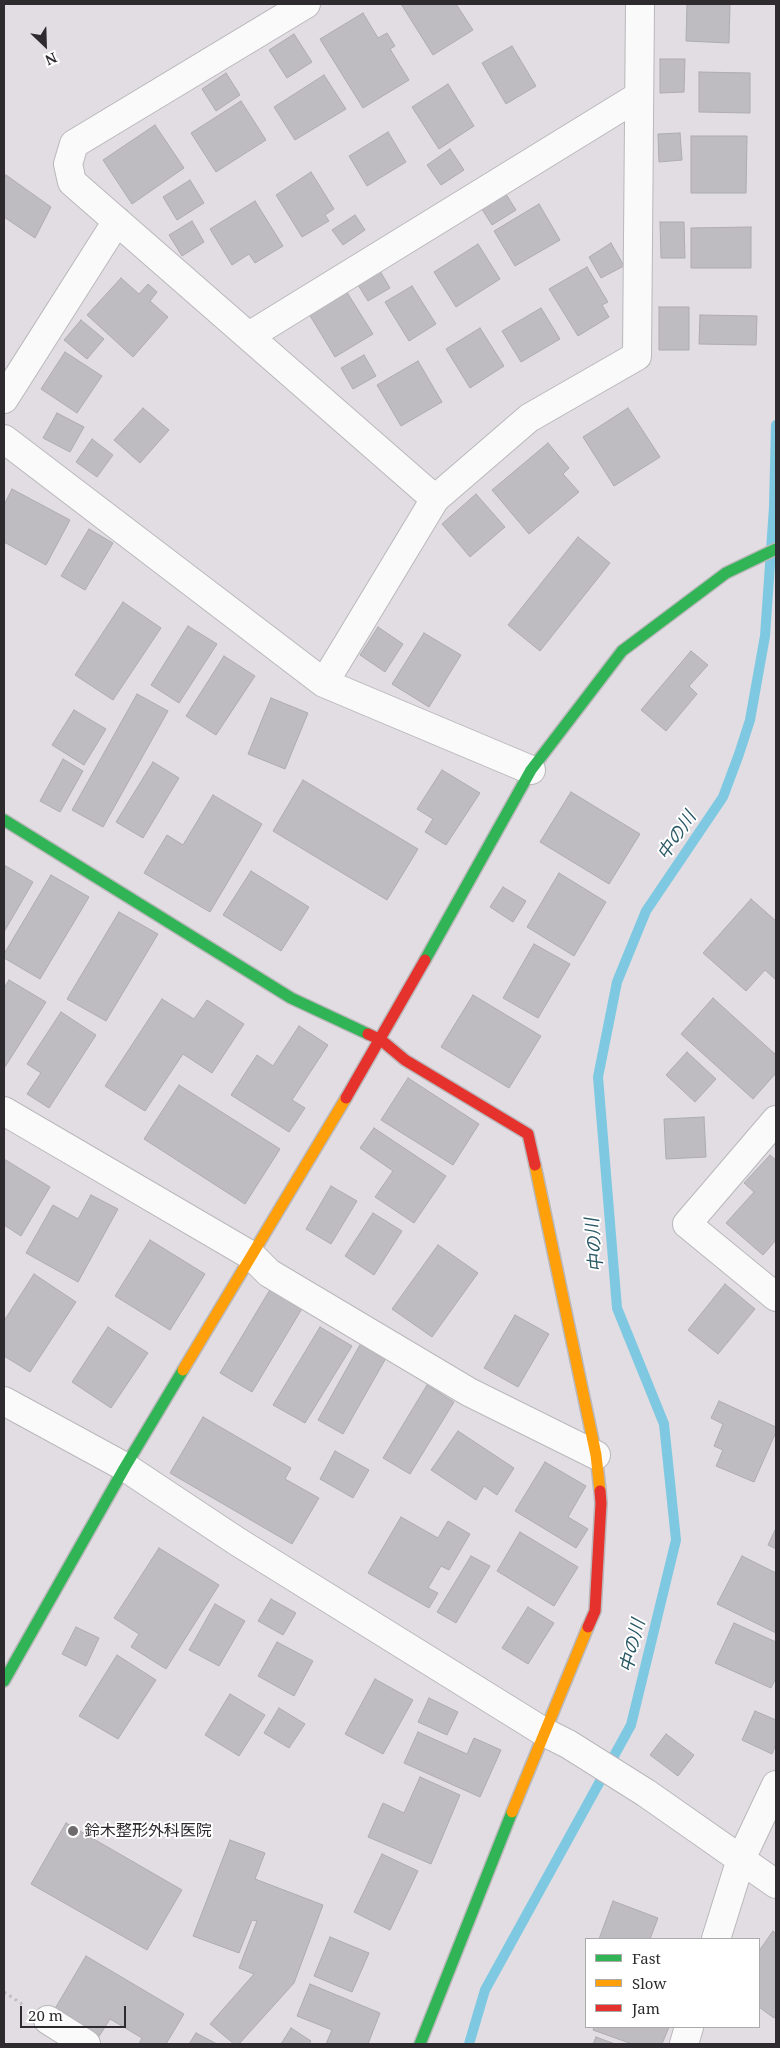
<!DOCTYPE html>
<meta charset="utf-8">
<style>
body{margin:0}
#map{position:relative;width:780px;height:2048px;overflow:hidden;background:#e1dde2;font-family:"Noto Serif",serif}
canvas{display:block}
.frame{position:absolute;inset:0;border:5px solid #2e2b2e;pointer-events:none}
.legend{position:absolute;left:585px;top:1938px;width:175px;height:90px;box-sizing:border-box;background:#fff;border:1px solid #abaaab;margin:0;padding:6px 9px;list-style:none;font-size:15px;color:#2e2b2e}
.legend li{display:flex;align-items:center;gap:10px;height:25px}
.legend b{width:25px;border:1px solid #abaaab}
.north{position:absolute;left:20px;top:20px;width:50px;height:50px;-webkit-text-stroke:4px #fff;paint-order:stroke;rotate:156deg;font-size:14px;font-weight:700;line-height:20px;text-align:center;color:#2e2b2e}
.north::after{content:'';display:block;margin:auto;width:18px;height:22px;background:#2e2b2e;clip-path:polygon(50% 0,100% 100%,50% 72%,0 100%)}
.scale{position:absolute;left:20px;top:2006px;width:106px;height:22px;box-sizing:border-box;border:2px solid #2e2b2e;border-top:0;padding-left:6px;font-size:15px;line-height:18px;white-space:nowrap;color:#2e2b2e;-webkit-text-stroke:4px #fff;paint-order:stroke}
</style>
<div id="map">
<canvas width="780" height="2048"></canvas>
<div class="frame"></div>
<ul class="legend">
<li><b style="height:6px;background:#30b455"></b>Fast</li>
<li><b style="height:6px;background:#ff9f0a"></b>Slow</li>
<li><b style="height:6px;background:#e5322d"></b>Jam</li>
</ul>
<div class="north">N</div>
<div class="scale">20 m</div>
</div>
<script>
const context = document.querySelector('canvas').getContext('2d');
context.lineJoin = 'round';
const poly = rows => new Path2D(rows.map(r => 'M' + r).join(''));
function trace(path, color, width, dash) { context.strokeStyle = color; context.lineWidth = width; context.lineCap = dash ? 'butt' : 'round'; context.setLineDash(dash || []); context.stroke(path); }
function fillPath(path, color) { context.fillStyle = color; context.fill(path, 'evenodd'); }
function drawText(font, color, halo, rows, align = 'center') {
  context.font = font + ' "Noto Serif","Noto Sans JP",serif'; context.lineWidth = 4; context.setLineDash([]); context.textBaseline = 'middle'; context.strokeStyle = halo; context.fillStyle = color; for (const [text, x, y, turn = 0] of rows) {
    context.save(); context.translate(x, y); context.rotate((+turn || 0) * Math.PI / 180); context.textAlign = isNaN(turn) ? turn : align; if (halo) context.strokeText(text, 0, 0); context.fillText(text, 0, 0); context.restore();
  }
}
trace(poly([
 [469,2044,485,1990,631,1725,676,1540,664,1424,617,1308,598,1077,617,982,646,911,723,797,739,754,750,720,765,636,774,507,776,425]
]), '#7ec9e1', 10);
const building = poly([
 [401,4,456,4,473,30,433,55,401,4],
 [687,4,730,4,729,43,686,41,687,4],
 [363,13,378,38,387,33,395,46,390,49,409,80,363,108,320,39,363,13],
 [294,34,312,62,287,78,269,50,294,34],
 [512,46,536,86,506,104,482,63,512,46],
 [660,59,685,59,684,92,660,93,660,59],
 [699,72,750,73,750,113,699,112,699,72],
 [226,73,240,95,216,111,202,89,226,73],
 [324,75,346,109,295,140,274,107,324,75],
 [448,84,474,126,439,149,412,107,448,84],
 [241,101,266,140,216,172,191,133,241,101],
 [155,125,184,168,132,204,103,160,155,125],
 [388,132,406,162,367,186,349,156,388,132],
 [680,133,682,160,659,162,658,134,680,133],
 [691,136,747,136,746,193,691,193,691,136],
 [450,149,464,170,441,185,427,165,450,149],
 [311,172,334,209,325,215,329,221,302,237,276,195,311,172],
 [6,175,51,207,35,238,4,217,4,180,6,175],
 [190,180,204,203,177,220,163,197,190,180],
 [504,191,516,210,492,225,480,206,504,191],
 [255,201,283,246,255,263,249,254,232,265,210,229,255,201],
 [539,204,560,240,515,266,494,231,539,204],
 [355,215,365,230,343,245,332,230,355,215],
 [192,221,204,242,182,256,169,235,192,221],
 [660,222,684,222,685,258,661,258,660,222],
 [751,227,751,268,691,268,691,228,751,227],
 [611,243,624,266,601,278,589,257,611,243],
 [478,244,500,279,456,307,434,272,478,244],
 [377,266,390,288,368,301,355,280,377,266],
 [587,267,608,302,602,305,609,317,578,336,549,289,587,267],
 [121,278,139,294,148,284,157,292,150,301,168,317,133,357,87,315,121,278],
 [343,286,373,334,335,357,306,309,343,286],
 [412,286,436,324,409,341,385,302,412,286],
 [659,307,689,307,689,350,659,350,659,307],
 [541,308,560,339,521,362,502,331,541,308],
 [700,315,757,316,756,345,699,344,700,315],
 [81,320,104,339,87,359,64,340,81,320],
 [480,328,504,366,470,388,446,349,480,328],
 [65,352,102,376,77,413,41,389,65,352],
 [364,355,376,376,353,389,341,368,364,355],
 [418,361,442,402,401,426,377,385,418,361],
 [143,408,169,430,140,463,114,440,143,408],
 [628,408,660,457,614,486,583,437,628,408],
 [57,413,84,427,70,452,43,438,57,413],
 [92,439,113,455,97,477,76,462,92,439],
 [548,443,569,468,563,474,579,492,529,534,492,490,548,443],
 [12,489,70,520,46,565,4,542,4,505,12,489],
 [476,494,505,527,470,557,442,524,476,494],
 [89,529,113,543,85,590,61,576,89,529],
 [578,537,610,563,540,651,508,625,578,537],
 [123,602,161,628,113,700,75,675,123,602],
 [188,626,217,644,179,703,151,685,188,626],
 [378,627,403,644,385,672,360,655,378,627],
 [424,633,461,655,429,707,392,684,424,633],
 [691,651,708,665,689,686,697,694,666,731,641,710,691,651],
 [224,656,255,676,216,735,186,716,224,656],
 [137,694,168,711,103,827,72,810,137,694],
 [271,698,308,713,285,769,248,754,271,698],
 [74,710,106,729,84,765,52,745,74,710],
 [63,759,83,771,60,812,40,801,63,759],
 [153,762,179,778,143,838,116,822,153,762],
 [442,770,480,793,446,845,425,832,433,819,417,809,442,770],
 [303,780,418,849,387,900,273,831,303,780],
 [571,792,640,834,609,884,540,842,571,792],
 [213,795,262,824,210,912,144,873,167,835,183,845,213,795],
 [4,865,33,882,4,932,4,865],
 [251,871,309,907,281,951,223,915,251,871],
 [559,873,606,902,574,956,527,927,559,873],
 [51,875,89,897,40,979,4,958,4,954,51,875],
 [503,887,526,901,513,922,490,907,503,887],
 [751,899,776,921,776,980,765,970,746,991,703,953,751,899],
 [119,912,158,934,106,1021,67,999,119,912],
 [534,944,570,964,538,1018,503,998,534,944],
 [9,980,46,1002,5,1067,4,1066,4,988,9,980],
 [473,995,541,1036,509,1088,441,1047,473,995],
 [713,998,776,1055,776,1073,753,1099,681,1034,713,998],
 [162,999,194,1019,207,1000,244,1024,212,1073,183,1054,145,1111,105,1086,162,999],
 [61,1012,96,1035,49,1108,27,1094,41,1073,27,1064,61,1012],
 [299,1026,328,1045,292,1100,305,1108,289,1132,231,1095,257,1055,273,1066,299,1026],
 [687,1052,716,1079,695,1102,666,1075,687,1052],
 [408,1078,479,1124,453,1165,381,1120,408,1078],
 [179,1085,280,1149,245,1204,144,1139,179,1085],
 [704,1117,706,1157,666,1159,664,1119,704,1117],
 [374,1128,446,1176,414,1223,375,1197,393,1171,360,1148,374,1128],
 [770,1155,776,1160,776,1240,763,1255,726,1223,754,1192,744,1183,770,1155],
 [4,1159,50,1187,21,1236,4,1225,4,1159],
 [331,1186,357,1201,331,1244,306,1229,331,1186],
 [91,1195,118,1209,78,1282,26,1253,53,1205,78,1219,91,1195],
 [373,1213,402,1231,374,1275,345,1256,373,1213],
 [150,1240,205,1274,170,1330,115,1296,150,1240],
 [438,1245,478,1273,432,1337,392,1309,438,1245],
 [34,1274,76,1302,30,1372,4,1356,4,1321,34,1274],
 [725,1284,755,1309,718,1354,688,1330,725,1284],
 [271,1288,303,1307,252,1392,220,1373,271,1288],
 [515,1315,549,1334,518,1387,484,1368,515,1315],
 [108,1327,148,1353,111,1408,72,1382,108,1327],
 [320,1327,352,1346,305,1423,273,1405,320,1327],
 [361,1343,386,1358,343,1434,318,1420,361,1343],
 [427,1385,454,1402,410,1474,383,1458,427,1385],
 [719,1401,776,1427,776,1432,754,1482,716,1466,723,1450,714,1446,723,1424,711,1418,719,1401],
 [203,1417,291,1468,285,1479,319,1498,292,1544,170,1473,203,1417],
 [458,1431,514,1468,497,1495,484,1486,476,1500,431,1470,458,1431],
 [335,1451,369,1470,353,1498,320,1479,335,1451],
 [545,1462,586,1486,568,1517,588,1529,576,1548,515,1511,545,1462],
 [401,1517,438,1538,448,1521,470,1534,449,1570,441,1566,428,1588,438,1593,429,1608,368,1573,401,1517],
 [776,1528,776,1549,768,1545,776,1528],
 [520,1532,578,1567,554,1606,497,1571,520,1532],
 [159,1548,219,1585,166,1669,131,1647,139,1634,114,1618,159,1548],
 [471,1556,490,1566,456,1623,437,1612,471,1556],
 [742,1556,776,1573,776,1633,717,1604,742,1556],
 [271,1599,296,1613,283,1635,258,1621,271,1599],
 [215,1604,245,1621,219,1666,189,1650,215,1604],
 [528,1607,554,1623,528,1664,502,1648,528,1607],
 [734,1623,776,1642,776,1678,771,1688,715,1663,734,1623],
 [76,1627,99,1638,86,1666,62,1654,76,1627],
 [277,1642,313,1661,294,1696,258,1676,277,1642],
 [117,1655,156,1680,118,1739,79,1716,117,1655],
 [375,1679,413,1700,383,1754,345,1734,375,1679],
 [230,1694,265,1715,239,1756,205,1735,230,1694],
 [429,1698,458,1712,447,1735,418,1722,429,1698],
 [279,1708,305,1724,289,1748,264,1733,279,1708],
 [755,1711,776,1720,776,1744,772,1754,742,1740,755,1711],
 [418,1732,467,1754,474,1738,501,1750,480,1797,404,1763,418,1732],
 [666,1734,694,1755,678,1776,650,1755,666,1734],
 [420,1777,460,1795,431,1864,368,1837,383,1803,404,1813,420,1777],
 [66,1823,182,1890,147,1950,31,1884,66,1823],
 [230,1840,265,1853,255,1879,323,1905,294,1983,239,2044,234,2044,210,2024,254,1974,239,1968,257,1921,252,1920,239,1953,193,1936,230,1840],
 [382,1854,418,1871,390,1930,354,1912,382,1854],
 [613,1901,658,1918,650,1939,599,1939,613,1901],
 [773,1931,776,1934,776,2015,774,2018,759,2007,759,1951,773,1931],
 [330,1937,369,1953,352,1992,314,1976,330,1937],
 [86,1956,184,2014,166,2044,139,2044,142,2038,110,2019,98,2038,53,2012,86,1956],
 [310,1984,380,2013,368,2044,326,2044,332,2030,297,2016,310,1984],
 [594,2027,669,2027,662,2044,632,2044,593,2030,594,2027],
 [291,2028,311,2041,309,2044,281,2044,291,2028],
 [196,2033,217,2044,189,2044,196,2033],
 [596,2037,615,2044,593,2044,596,2037]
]);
fillPath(building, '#bebcc0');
trace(building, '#adacaf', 1);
const street = poly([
 [306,4,74,144,68,164,72,182,435,499],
 [249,336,639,96],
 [4,399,117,221],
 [4,439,324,683,531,770],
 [324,683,435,499,529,418,637,356,640,4],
 [4,1111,252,1256,269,1273,469,1392,596,1455],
 [776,1120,687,1224,776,1297],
 [4,1401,125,1467,238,1542,544,1732,568,1744,646,1793,776,1884],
 [716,1939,741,1859,776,1785],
 [48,2020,86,2044],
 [684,2044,689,2027]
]);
const fast = poly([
 [4,820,291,998,368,1034],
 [425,960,531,770,622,651,726,573,776,549],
 [4,1681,125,1467,183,1370],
 [420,2044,512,1812]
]);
const slow = poly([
 [535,1165,596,1455,600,1491],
 [183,1370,346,1098],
 [512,1812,588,1627]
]);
const jam = poly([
 [368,1034,381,1040,405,1060,528,1134,535,1165],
 [346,1098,425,960],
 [588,1627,595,1611,601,1503,600,1491]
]);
trace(street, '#bab8bb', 30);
trace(fast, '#bab8bb', 14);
trace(slow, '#bab8bb', 14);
trace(jam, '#bab8bb', 14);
trace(poly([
 [4,1992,22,2004]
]), '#bebcbe', 3, [2.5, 4]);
trace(street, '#fafafb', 28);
trace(fast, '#30b455', 11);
trace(slow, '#ff9f0a', 11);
trace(jam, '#e5322d', 11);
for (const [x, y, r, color] of [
 [73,1831,6,"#6d696d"]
]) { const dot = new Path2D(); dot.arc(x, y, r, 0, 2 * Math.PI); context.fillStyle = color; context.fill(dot); trace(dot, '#fff', 2); }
drawText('16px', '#2e2b2e', '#fff', [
 ["鈴木整形外科医院",84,1831]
], 'left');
drawText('italic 18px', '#2b5967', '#fff', [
 ["中の川",677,836,-56],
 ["中の川",595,1245,-95],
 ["中の川",633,1646,-76]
]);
</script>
